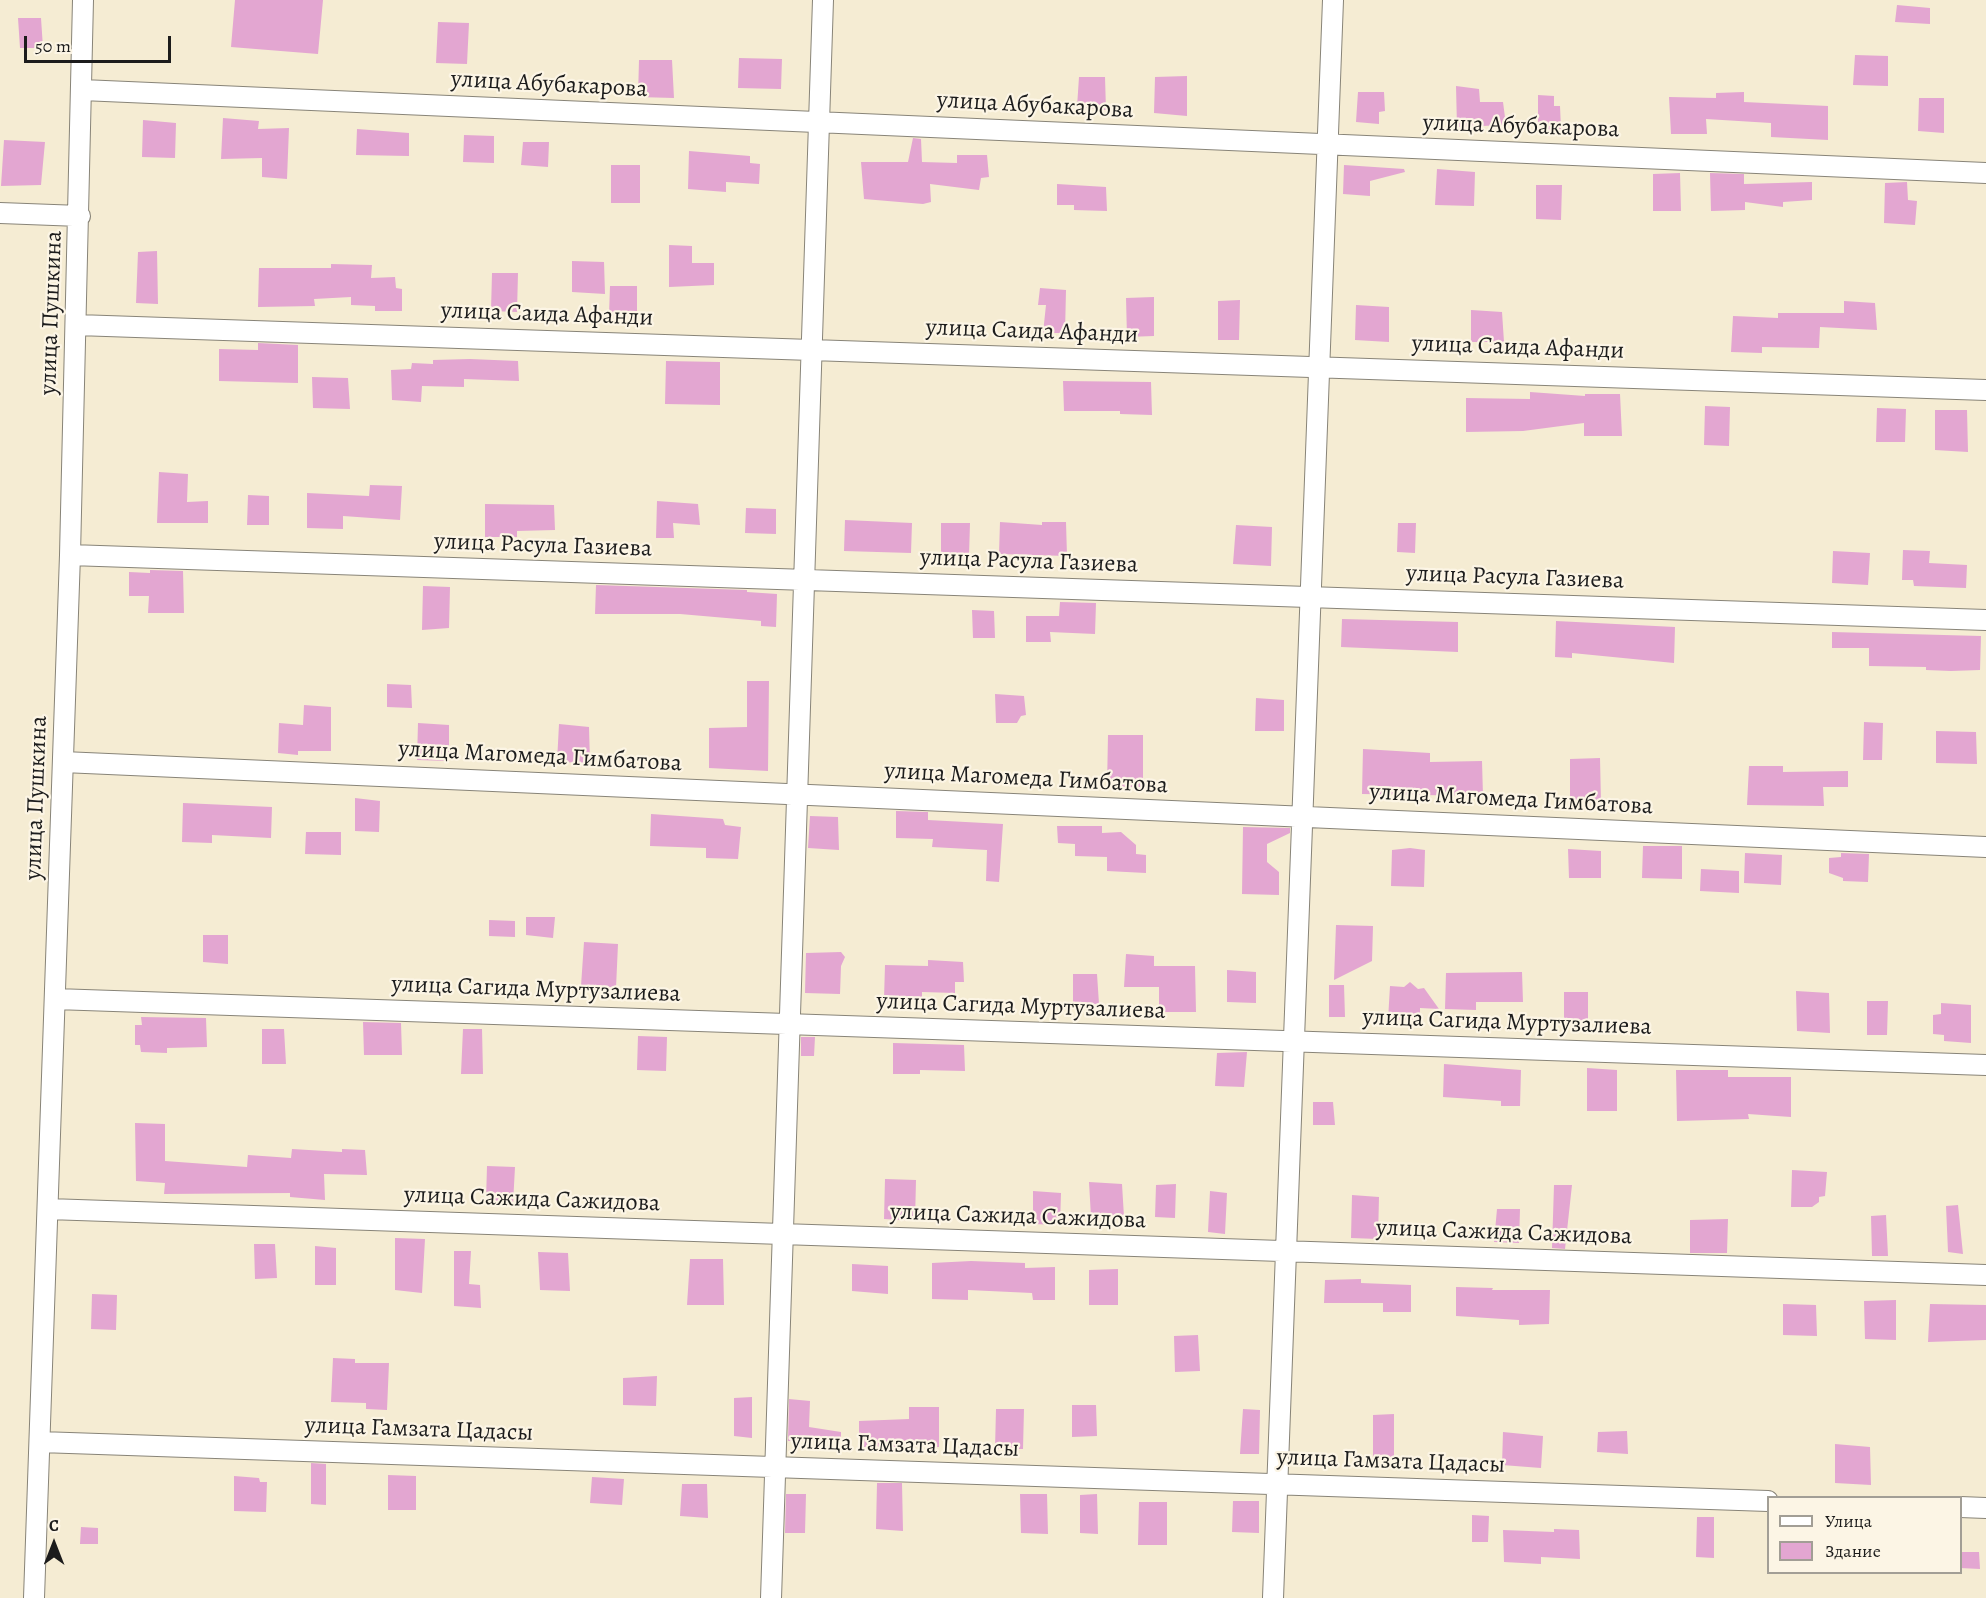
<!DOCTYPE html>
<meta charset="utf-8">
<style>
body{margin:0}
#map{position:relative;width:1986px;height:1598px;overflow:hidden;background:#f5ecd3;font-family:Alegreya,serif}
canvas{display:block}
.legend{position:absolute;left:1767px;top:1496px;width:195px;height:78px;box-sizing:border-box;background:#fcf5e5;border:2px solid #a29e95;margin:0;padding:8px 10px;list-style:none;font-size:18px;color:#1c1c1c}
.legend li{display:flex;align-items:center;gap:12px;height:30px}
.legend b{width:30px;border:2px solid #a29e95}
.north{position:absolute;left:24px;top:1514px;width:60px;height:60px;-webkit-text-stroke:4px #fcf5e5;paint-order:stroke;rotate:0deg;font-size:16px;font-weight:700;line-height:24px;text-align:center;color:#1c1c1c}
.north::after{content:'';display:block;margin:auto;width:21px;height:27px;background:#1c1c1c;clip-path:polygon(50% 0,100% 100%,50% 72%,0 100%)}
.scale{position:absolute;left:24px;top:36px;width:147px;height:27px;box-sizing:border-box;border:3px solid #1c1c1c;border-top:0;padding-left:8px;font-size:18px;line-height:21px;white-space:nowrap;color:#1c1c1c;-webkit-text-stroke:4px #fcf5e5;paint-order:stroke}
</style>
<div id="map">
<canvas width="1986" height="1598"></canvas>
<ul class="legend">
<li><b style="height:8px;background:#fff"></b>Улица</li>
<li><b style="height:16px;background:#e3a6d1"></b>Здание</li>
</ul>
<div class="north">С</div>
<div class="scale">50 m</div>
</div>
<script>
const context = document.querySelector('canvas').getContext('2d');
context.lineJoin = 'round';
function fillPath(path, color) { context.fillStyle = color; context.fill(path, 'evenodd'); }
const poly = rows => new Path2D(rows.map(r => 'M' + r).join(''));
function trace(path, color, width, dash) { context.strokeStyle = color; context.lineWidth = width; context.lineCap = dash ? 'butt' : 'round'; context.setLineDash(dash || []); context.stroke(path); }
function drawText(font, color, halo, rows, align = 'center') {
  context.font = font + ' Alegreya,serif'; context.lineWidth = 4.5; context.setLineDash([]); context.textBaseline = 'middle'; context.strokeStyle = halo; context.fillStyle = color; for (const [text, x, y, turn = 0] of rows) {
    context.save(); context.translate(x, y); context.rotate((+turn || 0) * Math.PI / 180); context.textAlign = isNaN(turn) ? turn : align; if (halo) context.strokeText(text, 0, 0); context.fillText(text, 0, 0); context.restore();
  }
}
fillPath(poly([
 [235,0,323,0,318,54,231,47],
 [1897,5,1930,8,1930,24,1895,22],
 [18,18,41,18,43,48,20,48],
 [438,22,469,23,467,64,436,63],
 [1855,55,1888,56,1888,86,1853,85],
 [739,58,782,59,781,89,738,88],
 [639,60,672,60,674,98,638,97],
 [1187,76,1187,116,1154,113,1155,77],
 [1079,77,1105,77,1106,110,1077,107],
 [1456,86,1479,89,1480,102,1503,102,1506,125,1457,127],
 [1358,92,1384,92,1385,111,1379,112,1379,124,1356,122],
 [1744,92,1744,102,1828,106,1828,140,1771,137,1771,123,1706,119,1707,134,1671,134,1669,97,1716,98,1716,93],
 [1538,95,1554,96,1554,106,1560,106,1561,129,1538,130],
 [1919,98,1944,98,1944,133,1918,131],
 [223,118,259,121,258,129,289,128,287,179,262,177,262,158,221,159],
 [143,120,176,123,175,158,142,157],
 [357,129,409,133,409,156,356,155],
 [464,135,494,136,494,163,463,162],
 [913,138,921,139,922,162,957,163,957,155,987,155,989,177,981,178,979,190,930,184,931,202,923,204,864,199,861,162,908,162],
 [4,140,45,142,41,185,1,186],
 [523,142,549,142,548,167,521,165],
 [689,151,750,156,750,163,760,164,759,184,726,182,726,192,688,189],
 [611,165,640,165,640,203,611,203],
 [1344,165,1404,169,1405,172,1370,181,1370,196,1343,194],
 [1437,169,1475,172,1474,206,1435,205],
 [1680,173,1681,211,1653,211,1653,174],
 [1710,173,1744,174,1744,184,1812,182,1812,200,1783,202,1783,207,1745,202,1745,210,1711,211],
 [1907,182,1908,200,1917,201,1915,225,1884,223,1885,183],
 [1057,184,1106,187,1107,211,1074,210,1074,205,1057,205],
 [1536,185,1562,185,1561,220,1536,219],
 [669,245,692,246,692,263,714,263,714,285,669,287],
 [157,251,158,304,136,303,138,252],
 [572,261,604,262,605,294,572,292],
 [331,264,372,265,371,278,395,277,396,288,402,289,402,311,375,311,375,306,351,305,351,297,314,299,315,306,258,307,259,268,331,268],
 [492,273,518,273,517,312,491,311],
 [610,286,637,286,637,316,609,315],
 [1040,288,1066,290,1065,333,1043,333,1046,305,1038,305],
 [1154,297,1154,336,1127,337,1126,298],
 [1240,300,1239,340,1218,340,1218,301],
 [1844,301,1875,303,1877,330,1820,327,1819,348,1762,347,1762,353,1731,352,1733,316,1778,318,1778,313,1844,313],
 [1356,305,1389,307,1389,342,1355,340],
 [1471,310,1502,312,1504,342,1471,342],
 [258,343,298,345,298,383,219,381,219,349,258,350],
 [470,359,518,361,519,381,464,379,464,387,422,386,421,402,392,400,391,370,411,369,412,363,433,364,433,360],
 [666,361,720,362,720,405,665,404],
 [312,377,348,378,350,409,313,408],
 [1063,381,1151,382,1152,415,1120,414,1120,411,1064,411],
 [1530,392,1585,396,1585,394,1620,394,1622,436,1584,436,1584,423,1523,431,1466,432,1466,398,1530,399],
 [1705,406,1730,407,1729,446,1704,445],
 [1877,408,1906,409,1905,442,1876,442],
 [1935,410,1967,410,1968,452,1935,450],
 [159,472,188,474,187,502,208,501,208,523,157,523],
 [370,485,402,486,400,520,343,516,343,529,307,528,307,493,369,496],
 [248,495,269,496,269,525,247,525],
 [657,501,698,504,700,525,673,523,674,538,656,538],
 [485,504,554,505,555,530,517,531,517,537,485,537],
 [746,508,776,509,776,534,745,533],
 [845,520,912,523,911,553,844,551],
 [1000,522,1042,525,1042,522,1066,522,1067,556,999,554],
 [941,523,970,523,969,556,941,555],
 [1398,523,1416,523,1415,553,1397,552],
 [1236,525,1272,527,1271,566,1233,564],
 [1903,550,1930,551,1929,563,1967,565,1966,588,1914,586,1913,580,1902,580],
 [1833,551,1870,553,1868,585,1832,583],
 [150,570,183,571,184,613,148,613,149,596,129,596,129,572,150,573],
 [596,585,747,590,747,592,777,594,776,627,761,626,761,621,680,614,595,614],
 [423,586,450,587,449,628,422,630],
 [1060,602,1096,603,1095,634,1050,632,1051,642,1026,642,1026,616,1059,616],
 [972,610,994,611,995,638,973,638],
 [1342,619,1458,622,1458,652,1341,647],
 [1556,621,1675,627,1674,663,1572,653,1572,658,1555,657],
 [1832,632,1981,636,1980,670,1951,671,1926,670,1926,667,1869,666,1869,648,1832,648],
 [747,681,769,681,768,771,709,768,709,728,747,727],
 [387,684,411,685,412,708,387,707],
 [995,694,1024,696,1026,715,1021,716,1017,723,996,723],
 [1256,698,1284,700,1284,731,1255,731],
 [304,705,331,707,331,751,298,751,298,755,278,753,279,723,303,725],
 [1864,722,1883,723,1882,760,1863,760],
 [418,723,449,725,449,761,417,760],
 [559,724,589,727,590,763,557,762],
 [1936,731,1976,732,1977,764,1936,763],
 [1108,735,1143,735,1143,787,1107,787],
 [1363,749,1430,753,1430,762,1482,761,1483,796,1362,794],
 [1600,758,1601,803,1570,802,1570,759],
 [1749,766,1783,766,1783,772,1848,771,1848,787,1823,787,1824,806,1747,805],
 [355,798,380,801,379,832,355,831],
 [183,803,272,807,271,838,212,835,212,843,182,842],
 [896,811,928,812,928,820,1003,824,999,882,986,881,987,850,932,847,933,839,896,838],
 [651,814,723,819,725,825,741,827,738,859,706,858,706,848,650,846],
 [810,816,838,817,839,850,808,848],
 [1057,826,1102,826,1102,833,1121,832,1136,845,1136,854,1146,855,1146,873,1107,871,1107,857,1075,856,1075,844,1058,843],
 [1243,827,1290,828,1290,833,1267,844,1267,862,1279,872,1279,895,1242,894],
 [306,832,341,832,341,855,305,854],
 [1643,846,1682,846,1682,879,1642,878],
 [1410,848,1425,850,1424,887,1391,886,1392,850],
 [1568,849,1601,851,1601,878,1569,878],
 [1745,853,1782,855,1781,885,1744,883],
 [1841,853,1869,854,1868,882,1843,881,1843,878,1829,873,1829,858,1841,857],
 [1701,869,1739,871,1739,893,1700,891],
 [526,917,555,917,553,938,526,935],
 [489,920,515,921,515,937,489,936],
 [1336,925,1373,926,1372,961,1334,980],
 [203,935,228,935,228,964,203,962],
 [584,942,618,944,616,988,581,986],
 [841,952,845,957,841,966,840,994,805,993,806,953],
 [1126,954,1154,956,1154,966,1195,966,1196,1012,1159,1012,1159,987,1124,987],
 [928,960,963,962,964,982,955,982,955,993,922,992,922,1000,884,999,885,965,928,966],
 [1227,970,1256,972,1256,1003,1227,1002],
 [1522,972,1523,1002,1476,1002,1476,1010,1445,1009,1446,973],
 [1073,974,1097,974,1099,1004,1073,1006],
 [1410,982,1418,989,1424,988,1439,1009,1420,1008,1420,1020,1388,1020,1390,986,1404,987],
 [1329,985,1344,985,1345,1017,1329,1017],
 [1796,991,1829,993,1830,1033,1797,1031],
 [1564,992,1588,992,1588,1026,1564,1024],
 [1867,1001,1888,1001,1887,1035,1867,1035],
 [1941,1003,1971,1005,1971,1043,1944,1041,1944,1035,1933,1034,1933,1015,1941,1014],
 [141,1017,206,1018,207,1047,167,1048,167,1053,141,1052,140,1045,135,1045,135,1025,142,1025],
 [363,1022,401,1023,402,1055,364,1055],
 [262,1029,284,1029,286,1064,262,1064],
 [463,1029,482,1029,483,1074,461,1074],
 [638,1036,667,1037,666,1071,637,1070],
 [801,1037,815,1037,814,1056,801,1056],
 [893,1043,964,1045,965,1071,920,1070,920,1074,893,1074],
 [1247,1052,1244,1087,1215,1086,1217,1053],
 [1444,1064,1521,1070,1520,1106,1501,1106,1501,1101,1443,1097],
 [1587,1068,1617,1070,1617,1111,1587,1111],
 [1676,1070,1728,1070,1728,1077,1791,1077,1791,1117,1748,1114,1749,1119,1677,1121],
 [1313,1102,1333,1102,1335,1125,1313,1125],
 [135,1123,165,1124,165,1161,247,1167,248,1155,291,1158,292,1149,342,1152,342,1149,365,1150,367,1175,324,1174,325,1200,290,1197,290,1193,164,1194,165,1183,136,1181],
 [487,1166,515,1167,513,1204,486,1201],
 [1792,1170,1827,1172,1825,1196,1819,1197,1819,1202,1812,1207,1791,1207],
 [885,1179,916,1180,915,1221,884,1219],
 [1089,1182,1122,1184,1124,1217,1091,1217],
 [1176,1184,1175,1218,1155,1217,1156,1185],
 [1554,1185,1572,1185,1565,1249,1552,1248],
 [1033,1191,1061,1193,1060,1225,1033,1224],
 [1210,1191,1227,1193,1225,1234,1208,1232],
 [1352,1195,1379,1197,1378,1239,1351,1238],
 [1958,1205,1963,1254,1948,1252,1946,1206],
 [1497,1209,1520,1209,1519,1243,1494,1242],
 [1886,1215,1888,1256,1872,1256,1871,1216],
 [1728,1219,1727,1253,1690,1253,1690,1220],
 [395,1238,425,1239,422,1293,395,1290],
 [254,1244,275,1244,277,1278,255,1279],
 [315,1246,336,1248,336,1285,315,1285],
 [454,1251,471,1251,469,1284,480,1285,481,1308,454,1306],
 [538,1252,568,1253,570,1291,540,1290],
 [690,1259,723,1259,724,1305,687,1305],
 [971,1261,1025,1263,1025,1268,1055,1267,1055,1300,1033,1300,1032,1293,968,1290,968,1300,932,1299,932,1263],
 [852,1264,888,1266,888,1294,852,1291],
 [1118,1269,1118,1305,1089,1305,1089,1270],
 [1361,1279,1361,1283,1411,1285,1411,1312,1383,1312,1383,1303,1324,1303,1325,1280],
 [1456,1287,1493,1288,1492,1290,1550,1290,1549,1324,1519,1325,1519,1320,1456,1316],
 [92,1294,117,1295,116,1330,91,1329],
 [1896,1300,1896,1340,1865,1339,1864,1301],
 [1783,1304,1816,1305,1817,1336,1783,1335],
 [1930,1304,1986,1305,1986,1340,1928,1342],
 [1198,1335,1200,1371,1175,1372,1174,1336],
 [333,1358,355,1359,355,1363,389,1363,387,1410,366,1409,366,1403,331,1402],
 [657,1376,656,1406,623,1405,623,1378],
 [752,1397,752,1438,734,1436,734,1398],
 [789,1399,810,1401,809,1427,841,1432,841,1441,788,1441],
 [1072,1405,1096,1405,1097,1436,1072,1437],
 [909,1407,939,1407,939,1447,859,1447,859,1421,909,1419],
 [996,1409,1024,1409,1023,1449,995,1449],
 [1243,1409,1260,1410,1259,1454,1240,1454],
 [1394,1414,1394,1459,1373,1458,1373,1415],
 [1627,1431,1628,1454,1597,1452,1598,1432],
 [1503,1432,1543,1436,1541,1468,1502,1465],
 [1835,1444,1870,1447,1871,1485,1835,1483],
 [311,1463,326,1464,326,1505,311,1504],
 [388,1475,416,1476,416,1510,388,1510],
 [234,1476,259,1478,260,1482,267,1482,266,1512,234,1511],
 [592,1477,624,1479,622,1505,590,1503],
 [877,1483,902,1483,903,1531,876,1529],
 [682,1484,707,1484,708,1518,680,1516],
 [786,1494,806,1494,805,1533,785,1533],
 [1020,1494,1047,1494,1048,1534,1021,1533],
 [1097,1494,1098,1534,1080,1533,1080,1495],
 [1233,1501,1259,1501,1259,1533,1232,1532],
 [1139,1502,1167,1502,1167,1545,1138,1545],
 [1472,1515,1489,1516,1488,1542,1472,1542],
 [1697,1517,1714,1517,1714,1558,1696,1557],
 [81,1527,98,1528,98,1544,80,1544],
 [1554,1529,1579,1530,1580,1559,1541,1557,1541,1564,1504,1562,1503,1530,1554,1532],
 [1960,1552,1979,1552,1980,1569,1960,1568]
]), '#e3a6d1');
const minor = poly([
 [82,90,1986,173],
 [0,213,80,216],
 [77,325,1986,390],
 [70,555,1986,620],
 [63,762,1986,847],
 [55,999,1986,1065],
 [48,1209,1986,1275],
 [40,1442,1768,1501],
 [1960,1507,1986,1508],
 [34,1598,70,555,83,0],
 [771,1598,823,0],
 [1273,1598,1333,0]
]);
trace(minor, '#888478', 22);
trace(minor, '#fff', 20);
drawText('24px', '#1c1c1c', '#fcf5e5', [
 ["улица Абубакарова",549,85,3],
 ["улица Абубакарова",1035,106,3],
 ["улица Абубакарова",1521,127,2],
 ["улица Пушкина",52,313,-88],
 ["улица Саида Афанди",547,315,2],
 ["улица Саида Афанди",1032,332,2],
 ["улица Саида Афанди",1518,348,2],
 ["улица Расула Газиева",543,546,2],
 ["улица Расула Газиева",1029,562,2],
 ["улица Расула Газиева",1515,578,2],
 ["улица Магомеда Гимбатова",540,757,3],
 ["улица Магомеда Гимбатова",1026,779,3],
 ["улица Пушкина",37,798,-88],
 ["улица Магомеда Гимбатова",1511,800,3],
 ["улица Сагида Муртузалиева",536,990,2],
 ["улица Сагида Муртузалиева",1021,1007,2],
 ["улица Сагида Муртузалиева",1507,1023,2],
 ["улица Сажида Сажидова",532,1200,2],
 ["улица Сажида Сажидова",1018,1217,2],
 ["улица Сажида Сажидова",1504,1233,2],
 ["улица Гамзата Цадасы",419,1430,2],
 ["улица Гамзата Цадасы",905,1446,2],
 ["улица Гамзата Цадасы",1391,1462,2]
]);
</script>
